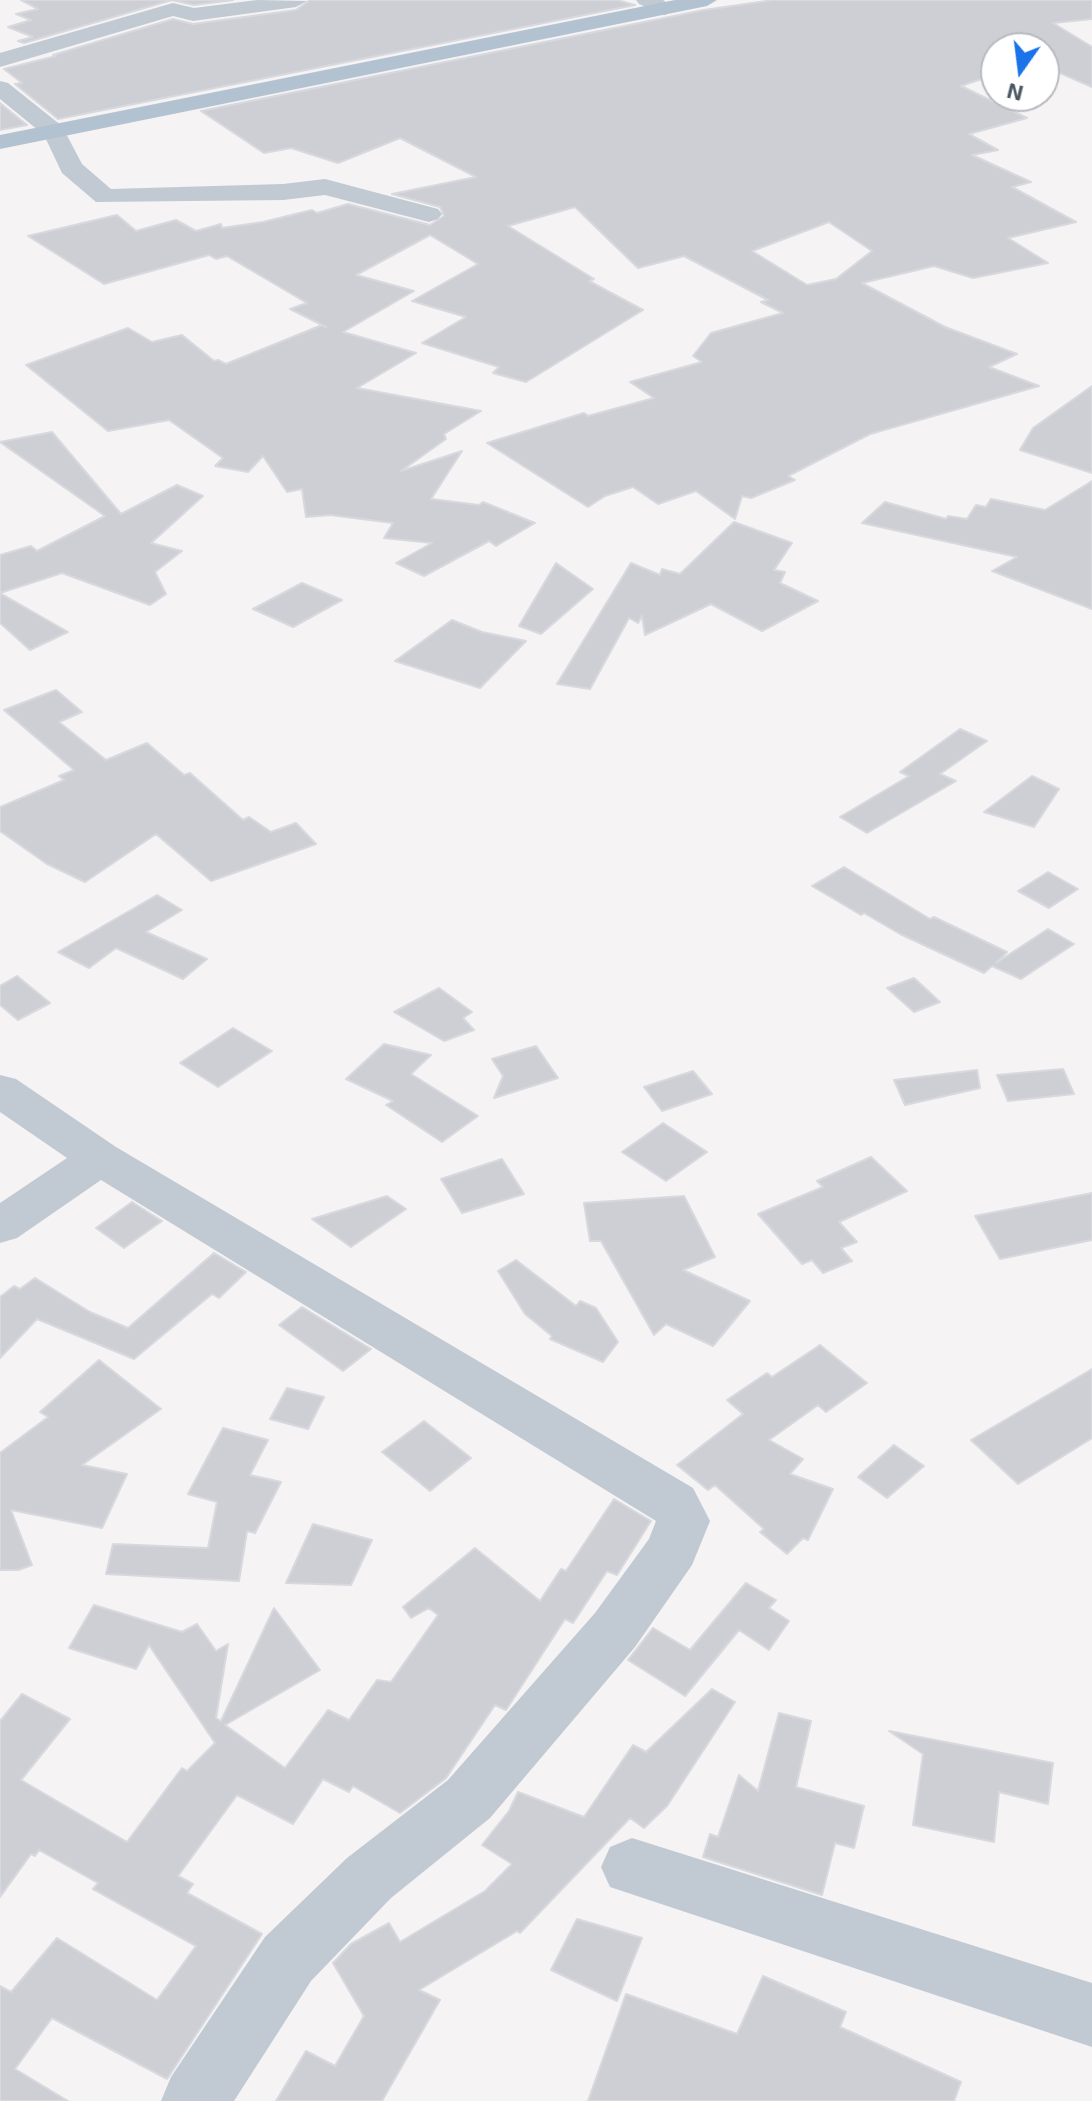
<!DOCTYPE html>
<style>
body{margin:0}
#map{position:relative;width:1092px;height:2101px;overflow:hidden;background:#f5f3f3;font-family:"Exo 2",sans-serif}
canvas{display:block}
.north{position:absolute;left:980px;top:32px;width:80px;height:80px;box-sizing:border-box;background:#fff;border:2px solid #b7bbc0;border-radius:50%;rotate:194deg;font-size:22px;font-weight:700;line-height:32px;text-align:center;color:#4a5661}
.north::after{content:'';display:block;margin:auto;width:28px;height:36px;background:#1a73e8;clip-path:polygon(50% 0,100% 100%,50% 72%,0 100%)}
</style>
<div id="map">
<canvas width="1092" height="2101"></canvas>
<div class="north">N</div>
</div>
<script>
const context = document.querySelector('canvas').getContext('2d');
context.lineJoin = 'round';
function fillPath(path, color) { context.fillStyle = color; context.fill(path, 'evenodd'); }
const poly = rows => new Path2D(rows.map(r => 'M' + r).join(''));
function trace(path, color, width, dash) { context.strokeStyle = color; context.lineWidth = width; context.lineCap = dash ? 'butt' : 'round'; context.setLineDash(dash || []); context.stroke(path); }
const building = poly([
 [21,0,233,0,194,5,172,0,24,43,18,41,33,37,8,27,31,20,16,14,38,9,21,0],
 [310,0,617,0,635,5,58,119,15,84,22,83,4,69,56,56,53,55,173,19,193,24,296,10,310,0],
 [773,0,1092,0,1092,19,1053,23,1092,47,1092,87,1044,66,1044,48,996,48,996,74,961,86,1027,118,969,134,998,150,972,155,1031,182,1012,187,1076,222,1008,238,1048,263,973,278,934,266,862,283,945,327,1017,354,989,367,1039,386,870,434,788,476,795,480,751,498,742,496,735,519,696,491,658,504,633,487,605,496,588,507,487,443,584,413,588,416,654,398,630,382,702,362,693,356,711,333,783,313,761,302,768,300,684,256,638,268,575,207,508,226,594,279,589,281,643,310,526,382,493,373,499,367,422,343,466,317,412,301,478,264,430,235,356,275,414,291,343,332,416,353,357,388,481,411,444,434,446,439,401,471,462,451,431,499,479,505,483,502,535,523,496,546,489,541,424,576,396,563,432,543,384,538,393,523,330,515,306,517,302,489,287,492,263,456,248,472,215,466,223,458,169,420,108,431,26,365,128,328,152,342,182,335,214,361,218,360,226,364,322,325,326,327,290,309,307,303,227,256,216,259,209,255,104,284,28,236,117,215,136,231,176,220,196,231,221,224,222,228,263,222,312,210,317,213,348,204,430,225,444,216,440,207,392,194,476,177,400,138,338,163,291,148,264,153,201,111,704,10,773,0],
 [829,222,872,251,836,279,807,285,752,251,829,222],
 [0,103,27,125,0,130,0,103],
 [1092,386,1092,473,1020,450,1033,428,1092,386],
 [52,432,121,514,177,485,203,496,151,543,182,551,155,572,166,594,150,605,62,573,0,593,68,632,30,650,0,623,0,555,31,546,37,551,105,516,0,442,52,432],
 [1092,481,1092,609,992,571,1017,557,862,523,885,502,946,519,948,516,967,519,976,505,986,507,991,499,1045,510,1092,481],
 [734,522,792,543,774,570,785,572,780,583,818,601,762,631,711,604,645,635,642,616,638,623,629,618,590,689,557,684,631,563,660,575,662,569,680,574,734,522],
 [556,563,593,589,541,634,519,626,556,563],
 [302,583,342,600,293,627,253,609,302,583],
 [452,620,482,632,526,641,480,688,395,661,452,620],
 [56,690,82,712,59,722,106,760,147,743,184,775,190,773,243,820,249,817,271,832,296,823,316,844,211,881,156,834,85,882,47,864,0,831,0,807,64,780,59,776,74,770,4,710,56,690],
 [960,729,987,741,940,774,956,781,867,833,840,817,909,776,900,772,960,729],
 [1032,776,1059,789,1034,827,984,812,1032,776],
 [844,867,930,919,934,917,1007,952,996,963,1048,929,1074,944,1021,979,992,966,984,973,900,934,864,913,861,915,812,886,844,867],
 [1048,872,1078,889,1049,908,1018,891,1048,872],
 [157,895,182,910,146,932,207,959,183,979,116,948,89,968,58,952,157,895],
 [17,976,50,1003,18,1020,0,1005,0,986,17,976],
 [914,978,940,1002,914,1012,887,988,914,978],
 [439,988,472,1012,463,1018,474,1030,444,1041,394,1012,439,988],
 [233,1028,272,1051,218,1087,180,1063,233,1028],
 [384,1044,431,1055,411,1074,478,1116,442,1142,386,1105,393,1101,346,1079,384,1044],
 [536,1046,558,1078,494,1098,503,1076,492,1059,536,1046],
 [1063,1069,1074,1094,1008,1101,997,1075,1063,1069],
 [977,1070,980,1088,905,1105,894,1080,977,1070],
 [693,1071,712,1094,662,1111,644,1087,693,1071],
 [663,1123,707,1152,666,1181,622,1152,663,1123],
 [871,1157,907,1191,839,1222,857,1242,841,1248,852,1261,823,1273,812,1260,802,1264,758,1214,823,1187,817,1181,871,1157],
 [502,1159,524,1194,462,1213,441,1179,502,1159],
 [1092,1193,1092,1240,1000,1259,975,1216,1092,1193],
 [387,1196,406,1209,351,1247,312,1219,387,1196],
 [684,1196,715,1257,683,1270,750,1301,713,1346,666,1324,654,1335,601,1241,590,1241,584,1203,684,1196],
 [132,1202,162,1221,124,1248,96,1228,132,1202],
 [214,1253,246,1272,219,1298,212,1294,134,1359,37,1319,0,1358,0,1297,14,1286,20,1289,35,1278,90,1312,128,1328,214,1253],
 [516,1260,576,1306,580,1301,596,1308,618,1342,603,1362,550,1339,552,1336,525,1314,498,1271,516,1260],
 [302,1307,371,1349,343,1371,279,1325,302,1307],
 [820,1345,867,1383,826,1412,818,1405,769,1440,803,1459,790,1474,833,1489,808,1540,803,1538,787,1554,760,1532,764,1529,715,1485,708,1490,677,1465,743,1414,727,1400,767,1373,772,1377,820,1345],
 [99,1360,161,1409,82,1465,127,1474,102,1528,11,1510,32,1565,18,1570,0,1570,0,1453,48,1417,40,1412,99,1360],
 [1092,1369,1092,1438,1018,1484,971,1440,1092,1369],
 [287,1388,324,1397,308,1429,270,1419,287,1388],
 [424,1421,471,1458,430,1491,382,1452,424,1421],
 [223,1428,268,1440,250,1475,281,1482,255,1533,247,1531,239,1581,106,1574,113,1544,208,1548,217,1502,188,1494,223,1428],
 [894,1445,924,1466,887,1498,858,1477,894,1445],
 [614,1499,651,1521,617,1575,607,1571,573,1623,565,1619,506,1710,495,1705,446,1778,400,1813,353,1786,349,1792,323,1779,293,1824,237,1795,178,1876,193,1884,187,1893,262,1934,167,2079,52,2018,15,2069,68,2101,0,2101,0,1986,11,1992,57,1938,157,2000,196,1946,93,1889,98,1883,39,1850,35,1856,31,1854,0,1897,0,1721,22,1694,70,1719,21,1780,127,1842,182,1768,187,1771,215,1743,149,1645,136,1669,69,1648,94,1605,182,1632,197,1624,216,1651,228,1644,216,1718,221,1721,274,1608,320,1670,225,1725,285,1768,328,1710,349,1720,377,1680,391,1682,438,1615,429,1608,411,1618,403,1607,475,1548,540,1601,561,1569,566,1571,614,1499],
 [313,1524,372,1540,351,1585,286,1583,313,1524],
 [746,1583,776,1600,769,1608,789,1621,769,1650,739,1630,685,1696,628,1660,653,1628,690,1650,746,1583],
 [712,1689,735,1702,667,1806,644,1828,630,1818,520,1933,517,1931,419,1990,440,2000,382,2101,276,2101,306,2051,335,2066,364,2016,333,1963,351,1944,389,1923,400,1942,485,1891,512,1864,482,1845,509,1811,518,1792,584,1817,633,1745,646,1752,712,1689],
 [779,1713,811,1721,796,1787,864,1806,854,1848,835,1843,822,1895,703,1857,710,1834,718,1837,739,1775,758,1791,779,1713],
 [889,1731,1053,1763,1048,1804,999,1792,994,1842,913,1825,923,1754,889,1731],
 [577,1919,642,1938,617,2001,551,1970,577,1919],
 [763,1976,846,2012,840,2027,961,2082,954,2101,588,2101,626,1994,737,2034,763,1976]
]);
fillPath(building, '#cdcfd5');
trace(building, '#d7d9de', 2);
fillPath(poly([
 [257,0,307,1,296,7,193,21,173,16,0,67,0,53,166,5,173,3,194,8,257,0],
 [636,0,663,0,676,9,665,15,639,4,636,0],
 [0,81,8,83,62,126,82,164,111,189,283,184,325,179,438,209,442,214,438,219,429,222,325,195,283,200,96,202,62,173,44,135,0,99,0,81],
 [0,1075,16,1079,116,1147,693,1488,710,1521,692,1565,635,1647,490,1818,391,1898,311,1981,234,2101,161,2101,171,2077,265,1937,347,1858,448,1780,595,1613,649,1539,656,1521,101,1180,17,1238,0,1243,0,1203,67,1158,0,1112,0,1075],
 [632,1838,1092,1983,1092,2047,610,1887,601,1867,610,1847,632,1838]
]), '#c1cad2');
fillPath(poly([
 [675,0,717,0,707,6,0,149,0,135,675,0]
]), '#b3c2d1');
</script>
